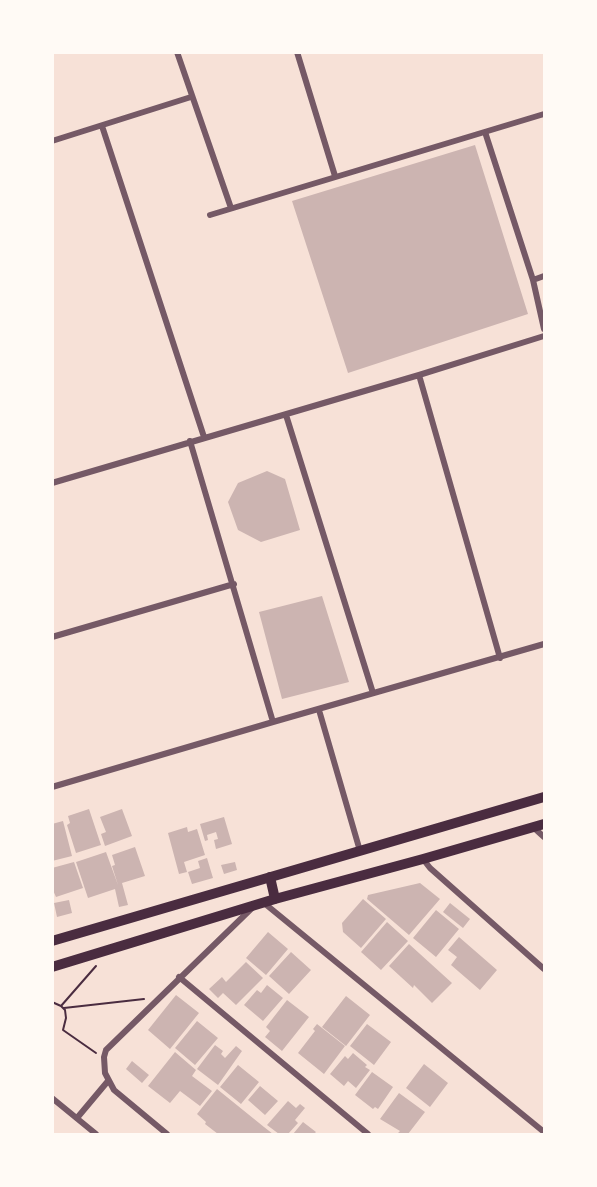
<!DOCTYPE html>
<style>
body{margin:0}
#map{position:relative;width:597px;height:1187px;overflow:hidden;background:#f7e1d7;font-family:"Fira Sans",sans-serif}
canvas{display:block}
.frame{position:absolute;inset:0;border:54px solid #fffaf5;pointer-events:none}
</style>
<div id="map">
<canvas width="597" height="1187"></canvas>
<div class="frame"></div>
</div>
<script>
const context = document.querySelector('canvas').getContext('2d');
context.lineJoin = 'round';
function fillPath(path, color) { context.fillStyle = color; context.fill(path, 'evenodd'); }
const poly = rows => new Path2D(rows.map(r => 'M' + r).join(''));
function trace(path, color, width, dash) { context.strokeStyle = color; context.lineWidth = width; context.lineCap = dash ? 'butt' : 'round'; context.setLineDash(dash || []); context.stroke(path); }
fillPath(poly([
 [475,145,528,314,348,373,292,201],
 [267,471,285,479,300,530,261,542,238,530,228,502,238,483],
 [322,596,349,682,282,699,259,612],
 [89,809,101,845,76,853,67,825,70,823,68,816],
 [122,809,132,836,105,846,101,834,106,832,100,817],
 [224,817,232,844,216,849,214,840,218,839,216,832,207,835,208,840,205,841,200,824],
 [63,821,72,856,52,861,52,824],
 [187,827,188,832,197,829,205,855,184,862,187,872,179,874,168,833],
 [135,847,145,876,122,883,128,905,119,907,115,889,88,898,76,862,106,852,118,885,112,866,115,865,112,855],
 [207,858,213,878,192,884,188,872,200,868,198,861],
 [74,862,83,888,56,897,52,888,52,868],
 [235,862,237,870,224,874,221,865],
 [420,883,440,899,409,935,367,899,368,895],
 [363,899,386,919,361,948,343,932,342,923],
 [69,900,72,913,57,917,54,903],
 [450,903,470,919,463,928,443,912],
 [436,910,459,929,436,957,413,938],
 [387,922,408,941,381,970,361,952],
 [268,932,288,949,266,975,246,958],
 [459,937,497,970,480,990,451,965,457,957,448,950],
 [409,944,452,983,432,1003,414,985,413,988,389,966],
 [291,952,311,970,289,994,269,976],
 [246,962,263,978,236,1005,223,993,218,998,209,989,222,977,226,982],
 [267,985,283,998,263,1021,244,1005,257,990,261,993],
 [176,995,199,1013,170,1049,148,1030],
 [346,996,370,1015,346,1046,322,1027],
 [287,1000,309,1017,282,1051,265,1037,270,1031,266,1027],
 [197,1021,218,1038,195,1065,175,1048],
 [317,1024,345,1046,324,1074,298,1053,315,1031,313,1029],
 [367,1024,391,1042,374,1065,350,1046],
 [215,1045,223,1051,221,1054,225,1058,236,1046,242,1051,218,1085,197,1069],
 [175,1052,196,1070,192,1076,212,1091,200,1106,180,1091,170,1103,148,1086],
 [353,1053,367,1065,365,1067,370,1070,356,1088,348,1081,344,1086,330,1074,345,1056,348,1059],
 [132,1061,149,1075,142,1083,126,1069],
 [424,1064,448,1083,430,1107,406,1088],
 [238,1065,259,1082,241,1104,220,1087],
 [372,1072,393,1087,378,1109,375,1107,373,1109,355,1095],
 [260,1086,278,1101,265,1115,248,1100],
 [217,1089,264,1127,273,1134,218,1134,205,1124,206,1122,197,1114],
 [399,1093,425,1112,408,1134,397,1134,400,1131,380,1119],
 [288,1101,296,1108,300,1104,305,1108,295,1120,298,1123,288,1134,279,1134,267,1125],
 [303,1122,316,1132,314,1134,293,1134]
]), '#ccb4b1');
trace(poly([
 [52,1002,61,1006,65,1010,66,1018,63,1030,96,1053],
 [61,1006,96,966],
 [64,1008,144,999]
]), '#4a2c40', 2);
trace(poly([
 [177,52,231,208],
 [297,52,335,176],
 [102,126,204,437],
 [485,132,533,280,544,329],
 [52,141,191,97],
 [210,215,544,114],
 [533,280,544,276],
 [419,375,500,658],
 [286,415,373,693],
 [52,483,419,375,544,336],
 [52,637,234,584],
 [319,710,360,851],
 [273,722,544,644],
 [52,787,273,722,190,441],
 [533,827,544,837],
 [423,859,430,868,544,969],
 [264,903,544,1132],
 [179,977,368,1134],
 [52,1098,96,1134],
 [77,1118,108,1081],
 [167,1134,114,1090,105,1073,104,1057,106,1050,252,908]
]), '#755966', 6);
trace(poly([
 [270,877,275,899],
 [52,941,544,797],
 [52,967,275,899,423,859,544,824]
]), '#4a2c40', 10);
</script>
